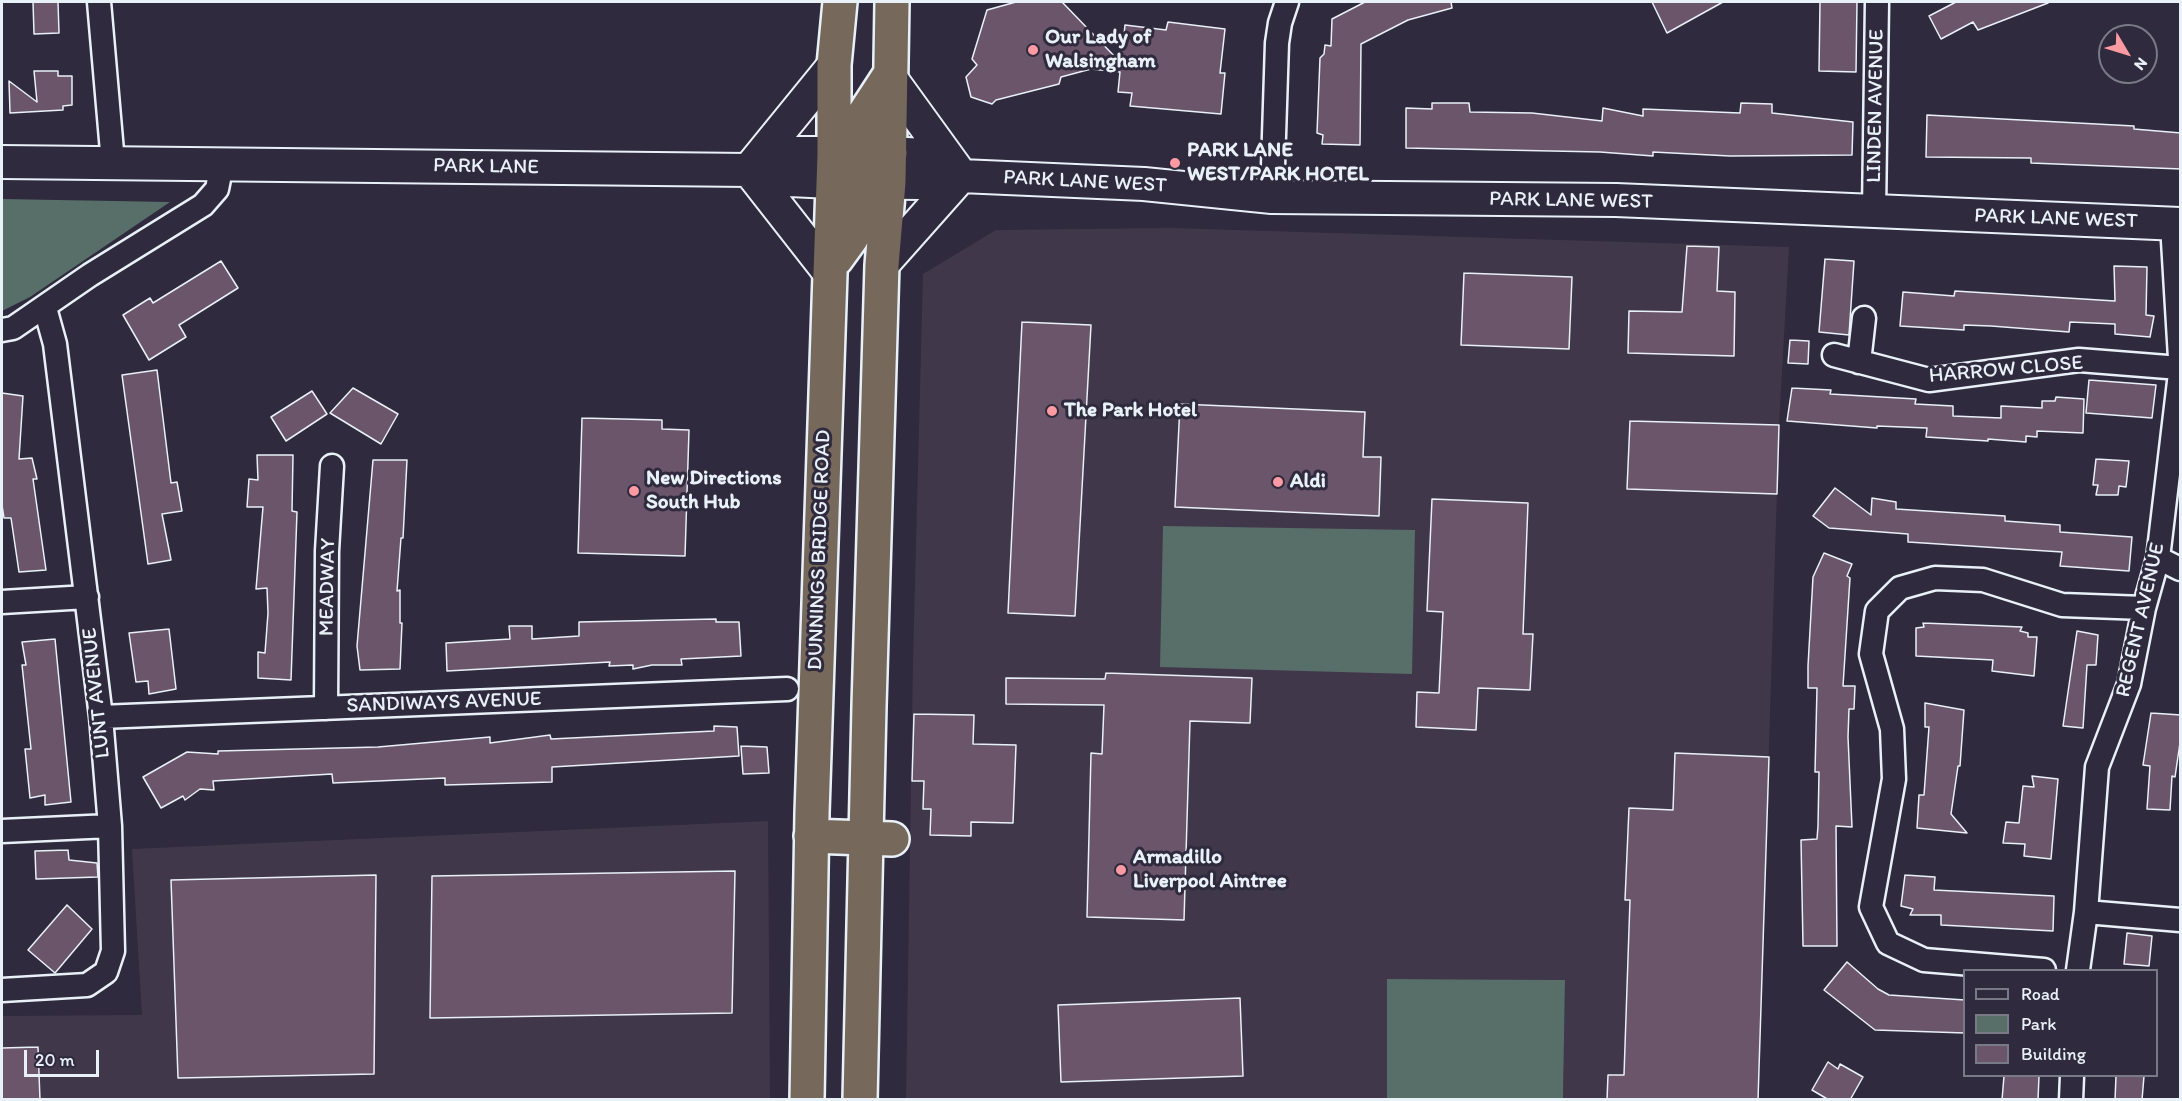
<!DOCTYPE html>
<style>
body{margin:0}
#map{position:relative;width:2182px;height:1101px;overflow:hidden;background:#2f2a3d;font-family:Itim,sans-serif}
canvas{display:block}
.frame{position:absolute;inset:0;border:3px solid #e8f1f8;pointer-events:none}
.legend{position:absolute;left:1963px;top:969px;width:195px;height:108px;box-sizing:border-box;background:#2f2a3d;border:2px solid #797a88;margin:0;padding:8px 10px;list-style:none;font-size:18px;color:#e8f1f8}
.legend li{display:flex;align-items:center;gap:12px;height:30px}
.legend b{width:30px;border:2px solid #797a88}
.north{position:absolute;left:2098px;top:24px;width:60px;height:60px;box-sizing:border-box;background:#2f2a3d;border:2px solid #797a88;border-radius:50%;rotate:128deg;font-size:16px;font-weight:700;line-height:24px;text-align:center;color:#e8f1f8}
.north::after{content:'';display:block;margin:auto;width:21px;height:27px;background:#ff9aa2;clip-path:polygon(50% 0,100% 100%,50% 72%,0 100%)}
.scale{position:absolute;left:24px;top:1050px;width:75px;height:27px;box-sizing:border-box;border:3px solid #e8f1f8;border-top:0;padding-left:8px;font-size:18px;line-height:21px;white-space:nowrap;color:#e8f1f8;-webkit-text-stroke:4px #2f2a3d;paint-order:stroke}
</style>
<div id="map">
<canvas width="2182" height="1101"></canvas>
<div class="frame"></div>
<ul class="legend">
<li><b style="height:8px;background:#2f2a3d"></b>Road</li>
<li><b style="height:16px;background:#586e68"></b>Park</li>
<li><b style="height:16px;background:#6a556a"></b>Building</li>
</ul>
<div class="north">N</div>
<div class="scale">20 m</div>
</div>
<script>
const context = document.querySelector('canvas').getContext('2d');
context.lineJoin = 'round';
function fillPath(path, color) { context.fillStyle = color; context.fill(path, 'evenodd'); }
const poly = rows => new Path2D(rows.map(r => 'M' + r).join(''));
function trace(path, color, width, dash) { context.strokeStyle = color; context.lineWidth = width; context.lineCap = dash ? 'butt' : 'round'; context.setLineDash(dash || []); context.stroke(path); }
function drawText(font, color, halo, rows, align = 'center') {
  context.font = font + ' Itim,sans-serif'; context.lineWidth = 6; context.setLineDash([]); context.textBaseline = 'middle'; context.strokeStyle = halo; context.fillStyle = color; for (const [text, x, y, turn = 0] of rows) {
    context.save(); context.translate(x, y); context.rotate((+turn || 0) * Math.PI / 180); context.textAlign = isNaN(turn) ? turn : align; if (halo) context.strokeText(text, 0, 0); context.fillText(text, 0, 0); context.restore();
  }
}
fillPath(poly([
 [1171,228,1789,247,1779,425,1758,1099,1563,1099,1565,980,1387,979,1387,1099,906,1100,913,660,923,274,996,230],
 [768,821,770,1099,2,1099,2,1016,142,1015,132,849]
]), '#41374a');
fillPath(poly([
 [2,199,170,202,30,297,2,311],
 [1163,526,1415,530,1412,674,1160,667],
 [1387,979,1565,980,1563,1099,1387,1099]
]), '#586e68');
const building = poly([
 [33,2,58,2,59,33,34,34,33,2],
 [1016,2,1062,2,1121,63,1125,25,1166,30,1168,22,1225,29,1220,73,1225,73,1221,114,1130,106,1132,93,1118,92,1120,72,1091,69,1061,77,1059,84,996,100,992,104,971,97,966,77,977,65,972,59,987,10,1016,2],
 [1365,2,1451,2,1452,8,1408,20,1361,44,1360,145,1322,144,1323,135,1317,133,1320,58,1324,54,1325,45,1331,46,1332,19,1365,2],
 [1652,2,1723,2,1667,33,1652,2],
 [1820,2,1857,2,1856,72,1819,71,1820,2],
 [1956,2,2048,2,2048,3,1978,30,1973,22,1941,39,1929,16,1956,2],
 [34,71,58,71,58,76,72,76,72,105,63,106,63,110,10,113,9,81,37,102,34,71],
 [1432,103,1469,103,1470,112,1532,113,1602,121,1603,108,1643,116,1643,109,1740,113,1741,103,1772,104,1772,113,1853,122,1852,155,1730,156,1653,152,1653,156,1600,152,1406,148,1406,108,1432,109,1432,103],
 [1927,115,2134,126,2134,129,2181,133,2181,169,2031,163,2031,158,1926,157,1927,115],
 [1687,246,1719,247,1717,291,1735,292,1734,356,1628,353,1629,311,1682,312,1687,246],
 [1825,259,1854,261,1849,335,1819,332,1825,259],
 [221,261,238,288,179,325,186,337,149,360,123,315,150,298,153,303,221,261],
 [2114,266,2147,267,2146,315,2154,316,2150,337,2115,334,2115,324,2070,322,2069,332,1991,326,1964,325,1964,330,1900,326,1903,292,1954,296,1955,291,2115,301,2114,266],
 [1464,273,1572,277,1569,349,1461,345,1464,273],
 [1022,322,1091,325,1075,616,1008,613,1022,322],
 [1790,340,1809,341,1808,364,1788,363,1790,340],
 [157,370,171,483,177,482,182,511,162,514,171,560,148,564,122,375,157,370],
 [2089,380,2156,385,2152,418,2086,413,2089,380],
 [353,388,398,414,381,444,330,413,353,388],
 [1792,388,1831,390,1830,394,1916,399,1915,404,1953,406,1953,416,2001,418,2001,406,2042,408,2042,401,2055,401,2056,397,2084,399,2083,433,2037,431,2037,437,2026,436,2026,442,1988,439,1988,441,1926,437,1927,428,1877,426,1877,428,1787,421,1792,388],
 [312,391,327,414,286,441,271,417,312,391],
 [2,393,23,396,19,459,32,458,37,479,33,479,46,570,19,572,11,518,4,518,2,505,2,393],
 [1180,404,1365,412,1363,457,1381,457,1379,516,1175,507,1180,404],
 [582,418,662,420,662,429,689,430,685,556,578,553,582,418],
 [1630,421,1779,425,1777,494,1627,489,1630,421],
 [257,455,293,455,292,511,297,512,291,680,258,678,258,652,265,653,268,613,267,588,256,589,263,507,247,507,249,479,258,480,257,455],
 [2096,459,2129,461,2126,487,2119,486,2118,495,2096,495,2098,485,2093,485,2096,459],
 [373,460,407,460,403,538,401,538,397,591,400,590,400,623,402,623,400,669,360,670,357,646,373,460],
 [1835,488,1871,515,1872,498,1896,502,1896,509,2005,516,2005,521,2060,525,2060,532,2132,537,2129,571,2060,566,2062,552,1908,542,1908,534,1829,528,1813,516,1835,488],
 [1432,499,1528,503,1523,634,1533,634,1530,690,1478,688,1476,730,1416,727,1417,692,1439,693,1443,612,1427,611,1432,499],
 [1824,553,1852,564,1847,576,1850,578,1843,686,1855,686,1854,709,1849,709,1848,737,1852,827,1836,826,1837,946,1803,946,1801,840,1817,839,1818,826,1819,772,1815,772,1817,688,1808,688,1808,666,1813,577,1824,553],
 [716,619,716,622,739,622,741,656,681,659,682,665,652,665,633,669,633,665,609,666,610,662,447,671,446,643,510,639,509,626,532,626,532,639,579,636,579,622,716,619],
 [1923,623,2022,627,2020,631,2028,633,2028,637,2037,637,2034,676,1992,671,1993,660,1916,656,1916,628,1924,627,1923,623],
 [169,629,176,689,149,694,148,681,136,682,129,633,169,629],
 [2077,631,2098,635,2096,665,2087,665,2083,728,2063,726,2077,631],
 [55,639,71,802,45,805,45,795,30,798,25,749,31,749,22,665,26,665,22,642,55,639],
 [1106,673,1252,678,1250,723,1190,721,1184,920,1087,917,1091,753,1102,754,1104,705,1006,704,1006,678,1105,679,1106,673],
 [1925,703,1964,710,1960,766,1958,766,1951,814,1967,833,1917,828,1919,795,1924,795,1929,727,1925,727,1925,703],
 [2151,713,2181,715,2181,736,2175,777,2172,776,2170,810,2147,809,2150,766,2143,765,2151,713],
 [914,714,974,715,973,744,1016,745,1013,823,971,822,971,836,930,835,931,809,923,809,924,781,912,781,914,714],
 [714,726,737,727,739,756,552,767,552,782,445,785,445,778,333,783,332,774,213,781,214,790,200,789,185,800,183,796,161,808,143,777,187,752,218,754,218,751,378,747,490,737,490,743,550,735,551,739,714,731,714,726],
 [741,746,767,747,769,773,743,774,741,746],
 [1675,753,1769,757,1758,1100,1607,1100,1608,1075,1624,1075,1630,900,1625,900,1629,808,1673,810,1675,753],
 [2032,776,2058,779,2051,859,2024,856,2025,844,2003,843,2006,822,2019,823,2023,786,2034,787,2032,776],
 [68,850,69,860,97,863,98,877,36,879,35,851,68,850],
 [735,871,732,1013,430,1018,432,876,735,871],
 [376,875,374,1074,178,1078,171,880,376,875],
 [1905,875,1935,877,1934,890,2054,896,2053,931,1941,925,1941,915,1910,915,1913,909,1901,906,1905,875],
 [67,905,92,929,55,973,28,950,67,905],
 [2127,933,2152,936,2149,966,2124,964,2127,933],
 [1847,962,1878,989,1889,995,1965,1000,1965,1033,1875,1030,1824,990,1847,962],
 [1240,998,1243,1076,1061,1082,1058,1005,1240,998],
 [38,1047,40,1100,2,1100,2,1048,38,1047],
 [1828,1062,1838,1069,1840,1064,1863,1077,1850,1100,1829,1100,1812,1090,1828,1062],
 [2004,1076,2039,1076,2038,1100,2002,1100,2004,1076],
 [2116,1076,2144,1076,2142,1100,2115,1100,2116,1076]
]);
fillPath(building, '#6a556a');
trace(building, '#e8f1f8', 1.5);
const street = poly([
 [99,2,113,163],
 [1272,197,1277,43,1280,23,1287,2],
 [1874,211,1877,2],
 [2172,224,2180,358],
 [2,330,13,328,90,275,203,205,217,189,222,164],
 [1834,355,1929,380,2079,360,2180,368],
 [1859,362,1864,318],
 [2158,558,2180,569],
 [2,602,87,597],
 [326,708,327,551,332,466],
 [101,717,787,689],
 [2,831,110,826],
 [2086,912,2180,920],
 [2044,970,1924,960,1888,943,1871,907,1894,779,1892,729,1871,654,1877,611,1900,588,1935,578,1983,580,2062,605,2144,608],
 [2078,970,2086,912,2097,767,2129,684,2144,608,2158,558,2180,373],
 [2,990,87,985,106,972,113,951,110,826,101,717,55,344,45,308],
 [2071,1100,2072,1076]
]);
const secondary = poly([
 [889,76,957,170],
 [2,162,749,170,790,180,831,182,920,183,961,176,1144,184,1272,197,1616,200,2180,224],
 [751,167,834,65],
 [749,170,789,153,890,153,923,155,961,176],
 [749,170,828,271],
 [882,265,961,176]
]);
const highway = poly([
 [834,180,848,168,856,154,859,122,889,76],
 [836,259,852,237,857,181,869,165,890,153],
 [811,836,892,839],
 [807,1100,812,813,834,154,834,65,840,2],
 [860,1100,869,706,882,265,889,182,892,2]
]);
trace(street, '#e8f1f8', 27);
trace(secondary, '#e8f1f8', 36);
trace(highway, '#e8f1f8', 38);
trace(street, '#2f2a3d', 22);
trace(secondary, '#2f2a3d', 32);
trace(highway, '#76695c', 33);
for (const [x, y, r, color] of [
 [1033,50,6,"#ff9aa2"],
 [1175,163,6,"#ff9aa2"],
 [1052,411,6,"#ff9aa2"],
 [1278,482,6,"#ff9aa2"],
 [634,491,6,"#ff9aa2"],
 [1121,870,6,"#ff9aa2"]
]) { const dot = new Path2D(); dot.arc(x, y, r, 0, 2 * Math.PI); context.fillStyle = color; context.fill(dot); trace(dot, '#2f2a3d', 2); }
drawText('bold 21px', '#e8f1f8', '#2f2a3d', [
 ["Our Lady of",1045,38],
 ["Walsingham",1045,62],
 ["PARK LANE",1187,151],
 ["WEST/PARK HOTEL",1187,175],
 ["The Park Hotel",1064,411],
 ["New Directions",646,479],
 ["South Hub",646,503],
 ["Aldi",1290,482],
 ["Armadillo",1133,858],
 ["Liverpool Aintree",1133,882]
], 'left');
drawText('21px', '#e8f1f8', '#2f2a3d', [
 ["LINDEN AVENUE",1876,106,-89],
 ["PARK LANE",486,167,1],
 ["PARK LANE WEST",1085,182,3],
 ["PARK LANE WEST",1571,201,1],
 ["PARK LANE WEST",2056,219,2],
 ["HARROW CLOSE",2006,370,-5],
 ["DUNNINGS BRIDGE ROAD",820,550,-88],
 ["MEADWAY",328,587,-89],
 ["REGENT AVENUE",2141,620,-77],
 ["LUNT AVENUE",97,693,-96],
 ["SANDIWAYS AVENUE",444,703,-2]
]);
</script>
